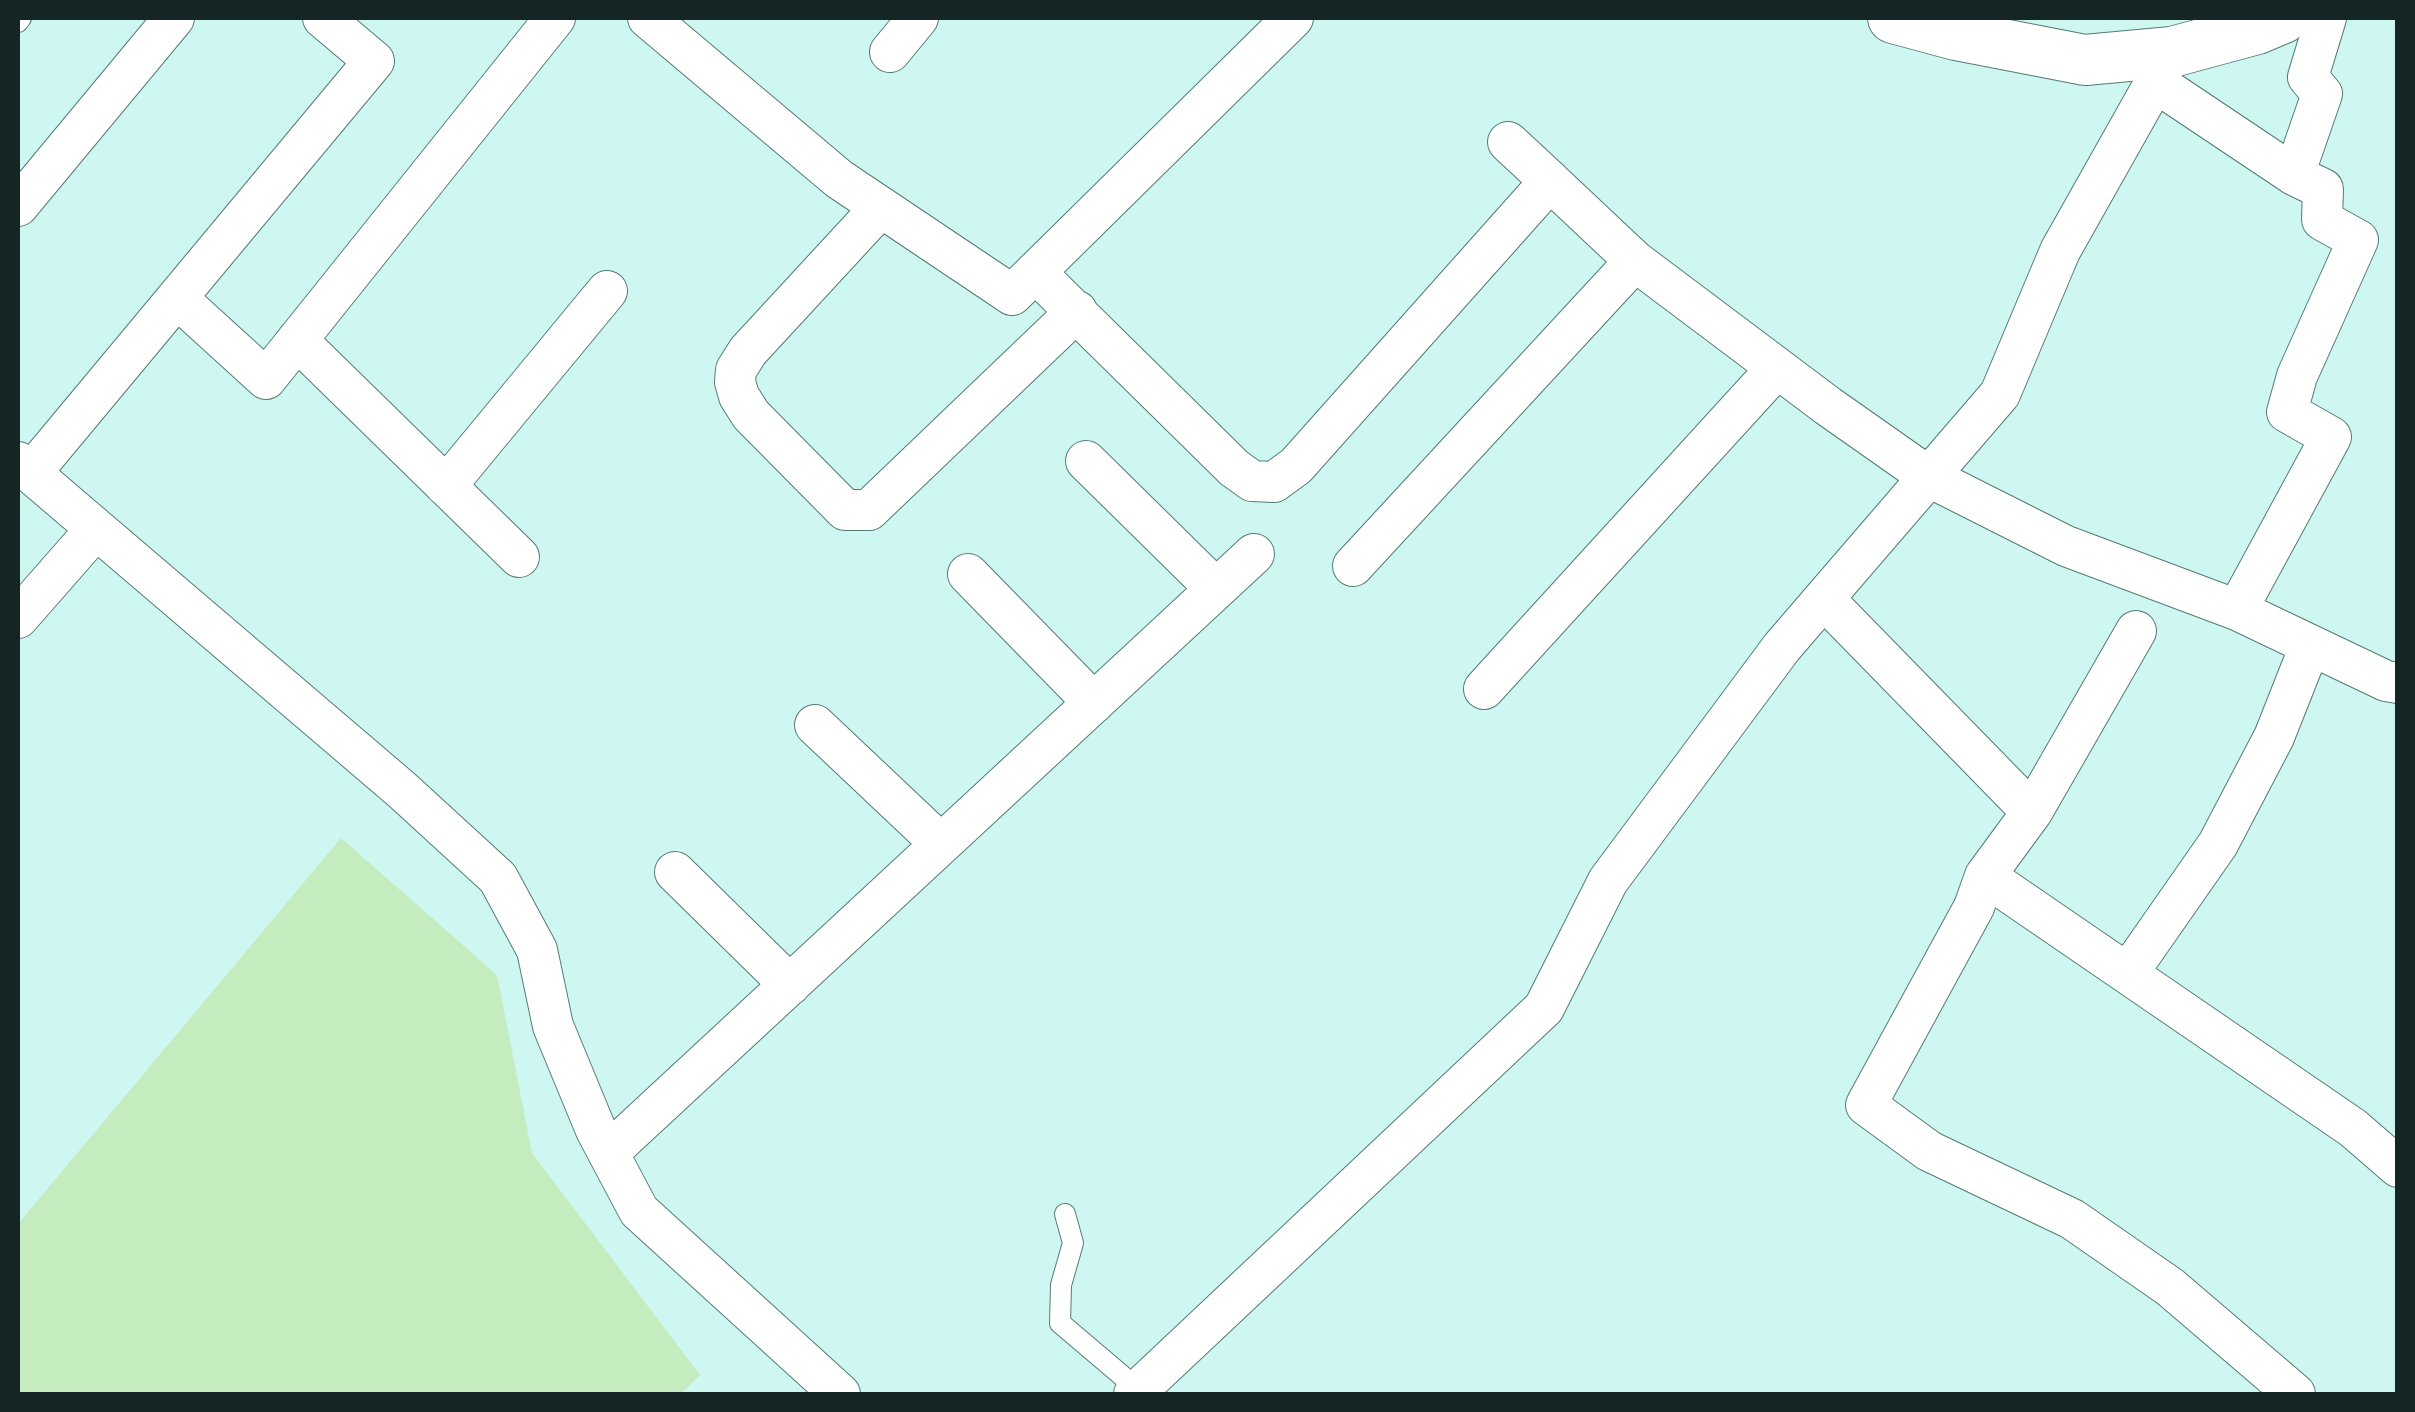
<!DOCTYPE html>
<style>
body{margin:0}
#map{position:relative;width:2415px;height:1412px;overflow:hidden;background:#cdf7f0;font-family:Helvetica,sans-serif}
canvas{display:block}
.frame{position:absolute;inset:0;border:20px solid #152523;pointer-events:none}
</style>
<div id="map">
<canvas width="2415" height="1412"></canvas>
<div class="frame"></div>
</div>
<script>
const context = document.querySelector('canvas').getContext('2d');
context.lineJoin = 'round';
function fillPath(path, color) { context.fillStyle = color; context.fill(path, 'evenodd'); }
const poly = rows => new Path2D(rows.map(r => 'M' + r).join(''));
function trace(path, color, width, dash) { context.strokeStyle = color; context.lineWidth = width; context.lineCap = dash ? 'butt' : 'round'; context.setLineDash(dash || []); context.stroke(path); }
fillPath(poly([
 [341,838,497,975,532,1153,700,1375,680,1394,18,1394,18,1224]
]), '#c5ecbe');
const service = poly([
 [18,22,21,18],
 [1065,1214,1073,1243,1061,1285,1060,1323,1139,1390]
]);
const minor = poly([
 [648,18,839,179,1012,295,1293,18],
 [2326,18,2308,77,2322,94,2294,175,2323,189,2322,220,2358,240,2297,376,2287,412,2331,437,2237,610,2386,681,2398,683],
 [890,52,918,18],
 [2155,82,2294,175],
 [1508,142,1550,181],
 [18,206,174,18],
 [881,207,748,351,736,370,735,382,739,396,751,415,845,510,869,510,1077,311],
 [1035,272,1234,468,1252,481,1274,482,1296,466,1550,181,1635,261,1828,406,1929,477,2066,546,2237,610],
 [177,298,266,379,555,18],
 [297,340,519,557],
 [1086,461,1216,589],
 [18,462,402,790,498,878,537,950,553,1026,596,1130,639,1211,840,1394],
 [31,473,374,61,323,18],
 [446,486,607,291],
 [1353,566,1635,261],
 [968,574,1094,703],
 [1824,599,2032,812,1985,876],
 [18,618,96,529],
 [1484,689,1777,368],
 [815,725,941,844],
 [2032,812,2136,631],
 [675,872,790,985],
 [2128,973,2218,844,2274,737,2310,646],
 [608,1153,1254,554],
 [1134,1394,1544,1008,1608,881,1782,647,2000,394,2060,251,2172,52],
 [2295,1394,2170,1287,2072,1219,1929,1151,1866,1105,1974,907,1985,876,2353,1128,2398,1167]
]);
const tertiary = poly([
 [1893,18,1956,35,2085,60,2172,52,2257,29,2283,18]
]);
trace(service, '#557b75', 22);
trace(minor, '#557b75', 42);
trace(tertiary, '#557b75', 52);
trace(service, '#fff', 20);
trace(minor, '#fff', 40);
trace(tertiary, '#fff', 50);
</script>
